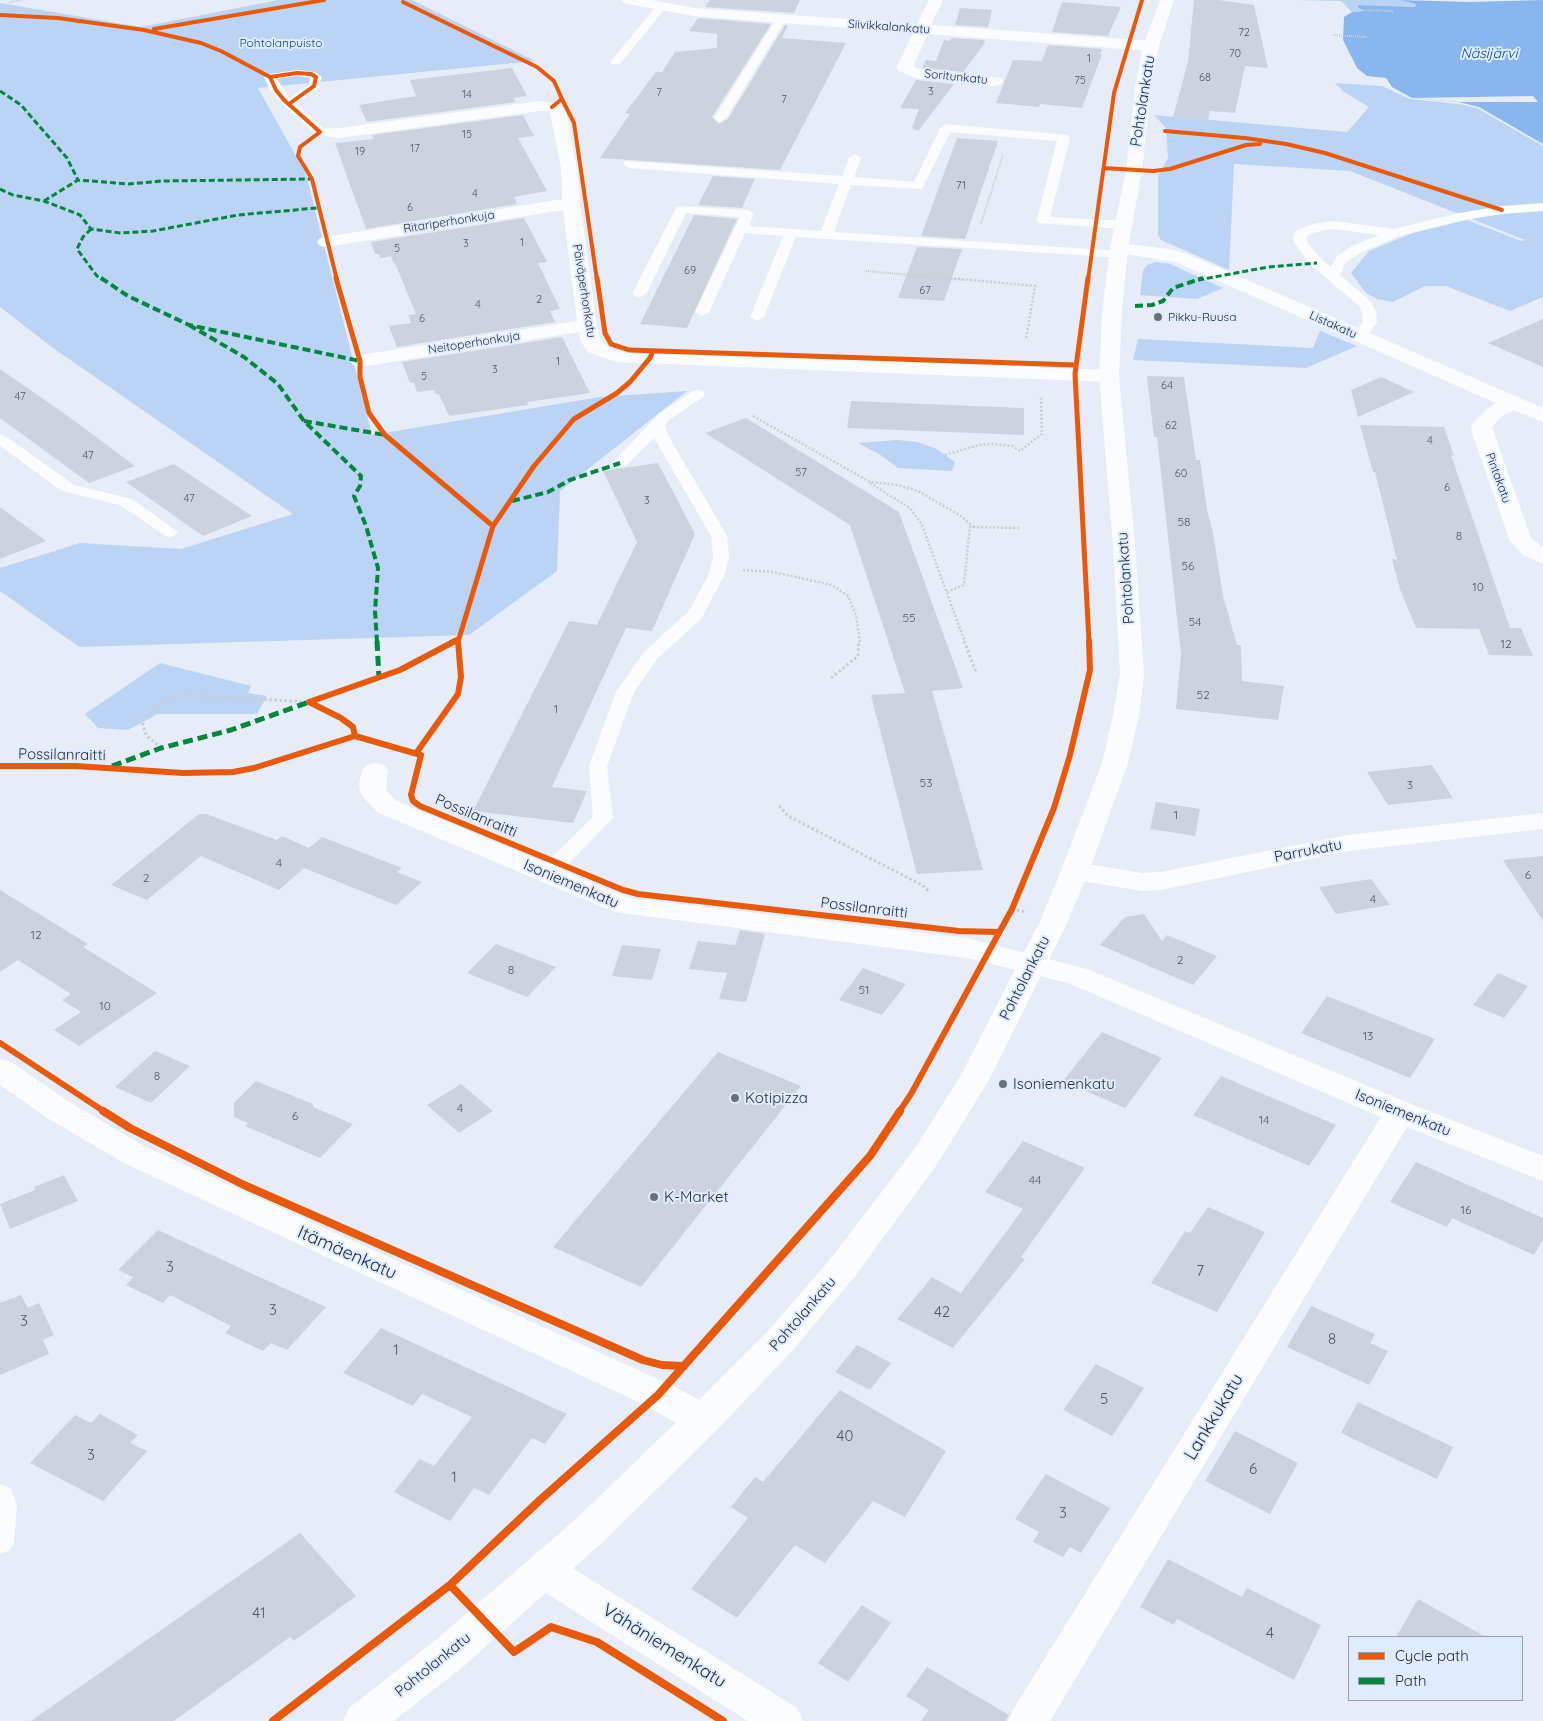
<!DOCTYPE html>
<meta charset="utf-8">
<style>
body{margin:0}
#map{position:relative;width:1543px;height:1721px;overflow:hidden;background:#e6edf8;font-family:Quicksand,sans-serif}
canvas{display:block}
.legend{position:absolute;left:1348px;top:1636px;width:175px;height:65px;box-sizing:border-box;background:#dfecff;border:1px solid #94a0af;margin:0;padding:6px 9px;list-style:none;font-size:15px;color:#242d38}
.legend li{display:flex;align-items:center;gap:10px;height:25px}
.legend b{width:25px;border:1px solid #94a0af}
</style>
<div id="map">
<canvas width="1543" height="1721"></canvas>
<ul class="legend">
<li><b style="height:6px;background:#e8590c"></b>Cycle path</li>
<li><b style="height:6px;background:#00873e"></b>Path</li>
</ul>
</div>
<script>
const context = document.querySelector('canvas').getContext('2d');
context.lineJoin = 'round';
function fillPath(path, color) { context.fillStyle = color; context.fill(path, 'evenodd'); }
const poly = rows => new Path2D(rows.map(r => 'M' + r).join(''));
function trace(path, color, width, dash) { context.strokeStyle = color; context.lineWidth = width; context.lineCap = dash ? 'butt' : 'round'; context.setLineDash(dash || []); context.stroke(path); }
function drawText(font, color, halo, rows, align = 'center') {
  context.font = font + ' Quicksand,sans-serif'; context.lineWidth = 4; context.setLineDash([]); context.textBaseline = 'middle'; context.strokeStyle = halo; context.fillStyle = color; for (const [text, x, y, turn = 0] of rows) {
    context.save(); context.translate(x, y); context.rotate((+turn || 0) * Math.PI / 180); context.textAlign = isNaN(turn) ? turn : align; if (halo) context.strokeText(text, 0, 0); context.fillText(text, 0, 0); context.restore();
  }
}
fillPath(poly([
 [278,0,412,0,535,61,258,88,306,174,372,435,600,397,687,391,560,491,557,571,469,635,79,647,0,591,0,568,80,543,181,549,293,514,53,348,0,307,0,3,141,27],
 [1294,0,1399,0,1416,4,1415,7,1360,5,1363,10,1352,12,1341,1],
 [1335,83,1382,86,1410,99,1458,104,1477,108,1543,146,1543,297,1510,311,1446,286,1425,286,1393,302,1377,299,1366,293,1351,273,1369,251,1413,233,1467,220,1521,241,1525,240,1350,171,1234,164,1229,270,1161,240,1158,235,1158,176,1168,158,1166,128,1154,115,1347,132,1369,107,1344,92],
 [1156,262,1170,264,1223,288,1197,299,1140,295,1143,270,1147,265],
 [1320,331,1357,346,1306,368,1133,360,1138,339,1313,348],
 [898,440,917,442,937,449,955,462,952,471,898,468,879,454,858,443],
 [160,663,251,686,248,693,267,696,257,714,158,714,128,730,98,728,85,714]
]), '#bbd4f5');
fillPath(poly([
 [1399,0,1470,2,1543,0,1543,144,1479,107,1459,102,1412,98,1392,87,1386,78,1367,76,1357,68,1343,40,1344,17,1352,12,1363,11,1357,6,1360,5,1415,7,1416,4]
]), '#8ab6ef');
fillPath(poly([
 [1533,96,1538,102,1459,102,1412,98]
]), '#e6edf8');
fillPath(poly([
 [710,0,800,0,794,13,705,7],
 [1194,0,1219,0,1254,5,1268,68,1245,66,1235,113,1210,111,1208,120,1173,117,1188,62],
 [1062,2,1121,7,1108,36,1052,32],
 [960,8,992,10,988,27,955,25],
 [698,18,771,24,712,117,719,124,728,119,785,25,788,25,782,38,846,43,780,170,600,158,630,114,625,113,656,72,662,72,675,52,717,48,717,34,689,31],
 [951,38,984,40,985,43,963,72,922,68,926,60,936,61,944,40,950,41],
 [1048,45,1102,49,1100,54,1102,54,1082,108,1040,104,1039,107,996,103,1013,60,1042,61],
 [512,68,527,96,513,98,516,102,367,122,359,105,416,96,410,80],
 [916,80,954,84,918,131,912,128,919,109,900,108],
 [523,115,534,136,518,138,547,191,514,197,517,204,366,229,335,143,374,139,372,135],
 [957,138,998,141,965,239,921,236],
 [713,176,755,179,742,208,698,205],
 [694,215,737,219,687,328,640,324],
 [524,218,547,262,538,263,560,309,550,311,555,322,397,347,389,326,411,323,408,315,416,314,395,263,394,264,391,256,380,258,379,254,375,254,371,242],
 [917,247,962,249,944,301,898,298],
 [1543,319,1543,367,1488,343],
 [562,337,590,393,527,402,528,405,449,416,439,394,436,394,434,390,417,392,414,383,410,383,402,362],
 [0,369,72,419,135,466,89,483,0,418],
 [1147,376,1184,377,1196,460,1200,460,1207,510,1213,533,1223,596,1237,645,1241,645,1242,681,1284,686,1278,720,1176,709,1181,654,1157,437,1154,437],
 [1381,377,1414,392,1358,417,1351,390],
 [851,401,1024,408,1024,435,847,428],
 [746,418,899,512,963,688,932,691,983,870,917,874,871,695,905,693,850,525,705,433],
 [1360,425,1444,427,1454,456,1451,455,1510,628,1521,628,1533,656,1489,655,1479,629,1416,628,1400,589,1392,559,1397,560,1375,472,1373,472],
 [658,463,695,534,652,631,626,628,552,787,587,791,573,823,473,811,569,621,597,625,637,542,603,471],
 [174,464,252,516,203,536,126,482],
 [0,507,46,541,0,559],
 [1432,765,1453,798,1388,805,1367,772],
 [1156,802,1200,809,1195,836,1150,829],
 [199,814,206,814,277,840,282,836,309,848,322,837,402,868,397,872,422,882,396,905,304,868,279,890,201,856,147,900,111,885],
 [1543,856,1543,921,1503,860],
 [1371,879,1390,905,1336,914,1319,887],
 [0,890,88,944,83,947,157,993,79,1046,54,1030,81,1012,62,1000,71,994,18,960,0,972],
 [1144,914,1162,941,1167,935,1217,956,1193,985,1100,945,1125,917],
 [740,930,765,934,746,1002,719,999,727,973,689,969,698,941,735,945],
 [496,944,556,967,527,997,467,973],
 [622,945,661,949,652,980,612,976],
 [863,968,906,984,882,1015,839,1000],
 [1498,973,1528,986,1504,1018,1473,1005],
 [1327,996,1435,1039,1410,1078,1301,1033],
 [1102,1032,1162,1058,1125,1108,1063,1081],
 [155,1051,190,1066,151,1103,115,1087],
 [718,1052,801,1086,641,1287,553,1247],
 [1221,1076,1336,1125,1309,1166,1193,1115],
 [256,1081,313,1104,313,1107,353,1124,320,1158,245,1126,248,1123,234,1117,234,1103],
 [461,1084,493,1111,459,1133,427,1105],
 [1023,1141,1085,1168,1021,1257,1025,1259,953,1348,897,1319,932,1277,961,1293,1023,1209,985,1192],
 [1416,1162,1543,1218,1543,1239,1534,1255,1452,1218,1447,1227,1390,1202],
 [64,1175,78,1201,10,1229,0,1204,35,1190,34,1187],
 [1208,1207,1265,1232,1217,1312,1151,1283,1185,1231,1190,1233],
 [158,1230,255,1275,326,1307,287,1350,271,1343,263,1351,225,1333,231,1326,170,1295,163,1303,126,1285,133,1277,118,1270],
 [21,1295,28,1308,39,1303,54,1335,43,1340,49,1354,0,1375,0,1303],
 [1311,1306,1375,1334,1370,1343,1388,1351,1369,1385,1287,1347],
 [381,1328,567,1414,545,1444,532,1438,489,1495,474,1488,450,1521,394,1492,420,1459,434,1466,472,1417,422,1394,413,1406,343,1373],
 [857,1345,891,1363,870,1390,835,1372],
 [1096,1364,1144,1388,1112,1436,1063,1410],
 [840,1390,946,1451,905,1517,873,1501,825,1563,795,1545,737,1618,691,1589,748,1518,731,1507,755,1477,763,1482],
 [1358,1402,1453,1447,1437,1479,1341,1433],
 [100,1414,138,1435,130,1443,147,1451,103,1501,30,1463,75,1415,91,1423],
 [1235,1431,1298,1463,1270,1514,1205,1481],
 [1046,1474,1110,1508,1081,1553,1070,1547,1063,1557,1033,1542,1039,1532,1015,1519],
 [300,1533,356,1596,294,1641,290,1637,174,1721,31,1721],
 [1168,1559,1242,1597,1247,1588,1321,1625,1294,1680,1177,1619,1174,1625,1140,1607],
 [1418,1599,1486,1637,1396,1637],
 [862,1605,891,1623,848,1682,818,1663],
 [927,1667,1009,1715,1006,1721,921,1721,929,1710,906,1696]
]), '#ccd3de');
trace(poly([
 [10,2,21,0],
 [1358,10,1392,11,1393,13],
 [1333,35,1367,37],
 [981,223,1003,155],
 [866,271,964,280]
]), '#cacdd1', 2, [1, 1]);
trace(poly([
 [950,278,1035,286,1026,339],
 [753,416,870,482,898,485,918,491,961,516,975,528],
 [945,455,979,445,993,444,1012,446,1020,451,1042,434,1041,398],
 [870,483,910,508,922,525,965,642],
 [743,570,773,572,832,585,848,596,856,615,860,642],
 [947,592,964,585,970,527,1020,528]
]), '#cacdd1', 2.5, [2, 2]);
trace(poly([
 [964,641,976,672],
 [831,678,858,656,859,641],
 [161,748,146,735,142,722,152,711,175,697,186,695,309,702],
 [779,806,788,816,922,885,930,892],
 [1012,909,1025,912]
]), '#cacdd1', 3, [2.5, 2.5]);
fillPath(poly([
 [661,4,665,5,666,7,665,9,620,64,612,64,610,62,612,60,657,5,661,4],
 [781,16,786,19,726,118,720,122,716,120,714,118,776,19,781,16],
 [297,70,315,72,322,77,318,88,296,104,324,129,326,132,324,135,316,135,280,102,270,90,264,77,270,74,297,70],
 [297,76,310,78,309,85,289,98,277,79,297,76],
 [946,124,1068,135,1070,138,1050,217,1124,221,1130,225,1124,229,1038,223,1037,220,1057,141,950,132,922,189,851,185,834,232,1119,251,1124,252,1126,255,1124,258,796,237,764,317,757,321,750,317,783,236,745,233,709,312,702,316,695,312,740,217,686,213,646,294,639,298,632,294,677,206,748,210,754,214,749,226,821,231,839,184,629,168,623,164,625,161,842,176,849,158,855,154,861,158,854,177,914,182,940,128,946,124],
 [1543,203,1543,211,1502,214,1459,221,1399,236,1362,252,1346,262,1340,275,1370,301,1376,311,1377,322,1365,339,1360,340,1355,339,1353,336,1363,322,1362,311,1359,306,1312,266,1294,243,1293,238,1297,230,1313,224,1332,221,1394,229,1459,213,1502,206,1543,203],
 [1332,229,1379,235,1352,246,1336,257,1331,267,1322,260,1307,242,1307,238,1308,235,1321,231,1332,229],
 [698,390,703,391,705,394,703,397,669,420,665,426,668,435,727,536,729,556,725,574,702,618,657,659,634,692,607,766,613,818,554,879,547,880,540,879,537,874,540,869,593,817,589,766,616,692,645,651,689,611,709,574,713,556,711,536,654,438,626,466,614,466,612,463,659,414,693,391,698,390],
 [0,434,5,436,74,485,132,499,178,532,176,535,170,537,164,535,120,505,62,491,0,446,0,434],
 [0,1484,10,1488,17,1504,14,1542,10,1550,0,1554,0,1484]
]), '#fbfcfe');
fillPath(poly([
 [621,0,652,0,694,8,917,24,929,0,943,0,931,25,1151,41,1156,43,1159,46,1156,49,1151,51,928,34,913,66,918,69,1001,78,1003,81,1001,84,995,86,915,78,899,71,896,68,913,33,694,16,628,4,623,3,621,0],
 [540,101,558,104,566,111,577,168,580,203,597,325,601,342,610,348,618,350,650,352,1109,370,1116,372,1119,376,1116,380,1109,382,616,362,588,352,581,342,579,332,360,367,353,365,350,361,353,357,360,355,577,321,563,210,326,247,320,246,317,242,320,238,326,237,562,199,561,168,550,113,548,111,540,111,339,138,314,135,312,132,314,129,339,128,540,101],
 [1119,243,1169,249,1187,254,1543,408,1543,422,1513,410,1501,417,1492,427,1531,538,1543,547,1543,564,1523,555,1510,541,1472,433,1471,426,1474,422,1487,409,1496,403,1175,262,1113,252,1110,248,1113,244,1119,243],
 [375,763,384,765,388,771,386,790,397,801,629,898,967,938,1087,969,1411,1104,1543,1156,1543,1181,1407,1127,1050,1721,1008,1721,1014,1708,1381,1117,1068,983,967,958,614,912,379,813,364,798,360,792,359,784,362,771,366,765,375,763],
 [1543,813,1543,829,1348,851,1161,890,1142,891,1075,880,1065,877,1061,871,1065,865,1075,862,1142,873,1161,872,1348,835,1543,813]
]), '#fbfcfe');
fillPath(poly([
 [0,1059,11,1062,71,1103,146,1147,671,1385,716,1409,721,1420,716,1431,703,1435,690,1431,645,1405,124,1163,49,1119,0,1085,0,1059],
 [544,1554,558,1559,797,1708,803,1721,748,1721,530,1583,525,1571,530,1559,544,1554]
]), '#fbfcfe');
fillPath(poly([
 [1160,0,1174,0,1159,46,1151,87,1142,170,1128,248,1122,311,1119,376,1135,545,1144,674,1139,715,1128,763,1089,871,1068,921,990,1078,938,1163,856,1275,793,1350,716,1431,603,1542,465,1665,394,1721,343,1721,349,1708,437,1639,577,1518,690,1409,769,1330,832,1257,916,1147,961,1075,1040,921,1061,871,1102,763,1113,715,1120,674,1113,545,1099,376,1102,311,1110,248,1126,170,1135,87,1143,46,1160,0]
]), '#fbfcfe');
trace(poly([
 [0,91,21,105,67,158,78,180],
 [0,189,13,195,44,201,80,215,91,229,121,233,153,231,238,215,317,208],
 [44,201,78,180,129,184,162,181,312,179],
 [91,229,83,237,77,249,97,276,103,280],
 [1198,280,1268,267,1317,263]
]), '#00873e', 3, [6, 3]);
trace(poly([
 [101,278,128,296,189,325,360,361],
 [1135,306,1152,305,1163,301,1173,288,1203,278],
 [189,325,244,357,278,384,304,421,361,476,360,486,354,496,366,526,378,568,375,611,377,642],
 [304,421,385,435],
 [512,501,548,492,570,480,620,463]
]), '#00873e', 4, [8, 4]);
trace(poly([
 [377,641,379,678],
 [112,766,161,748,231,730,309,702]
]), '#00873e', 5, [10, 5]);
trace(poly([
 [403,2,537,67,554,81,562,99,552,107],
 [0,15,58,18,144,30,201,43,221,51,270,77],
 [154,29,324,0],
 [562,99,574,123,597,280],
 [289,104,314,86,316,77,311,74,297,73,270,77,276,90,284,100,320,132,300,147,298,156,312,179,337,280],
 [1165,131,1245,138,1286,144,1325,153,1502,210],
 [1104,168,1153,171,1170,169,1246,145,1260,144],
 [1088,280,1114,93,1142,0]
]), '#e8590c', 4);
trace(poly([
 [336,278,360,361,360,377,369,413,385,435,493,526,458,642],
 [597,278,605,333,611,344,629,350,1076,365],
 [1088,278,1075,374,1089,642],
 [493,526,534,466,574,419,617,393,630,382,650,358,653,351],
 [453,642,458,639]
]), '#e8590c', 5);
trace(poly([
 [355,736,353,727,341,718,309,702,400,670,455,641],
 [417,752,458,694,461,677,458,641],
 [0,766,76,766,183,773,233,772,254,768,355,736,421,755,411,795,413,801,420,806,623,890,638,894,959,931,998,932],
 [0,1043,105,1112],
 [899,1112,911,1094,1012,909,1054,808,1070,755,1090,670,1089,641]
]), '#e8590c', 6);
trace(poly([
 [103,1111,130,1128,244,1185,643,1360,662,1365,682,1366],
 [450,1585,514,1652,551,1627,597,1642,723,1721],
 [273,1721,450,1585,540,1500,658,1395,870,1156,900,1111]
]), '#e8590c', 8);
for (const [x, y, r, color] of [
 [1158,317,5,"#68707b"],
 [1003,1084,5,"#68707b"],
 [735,1098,5,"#68707b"],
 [654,1197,5,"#68707b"]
]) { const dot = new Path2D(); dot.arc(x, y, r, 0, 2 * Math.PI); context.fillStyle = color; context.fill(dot); trace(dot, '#dfecff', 2); }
drawText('11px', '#505863', null, [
 ["72",1244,33],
 ["70",1235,54],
 ["1",1089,59],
 ["68",1205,78],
 ["75",1080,81],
 ["3",931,92],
 ["7",659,93],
 ["14",467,95],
 ["7",784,100],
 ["15",467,135],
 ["17",415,149],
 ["19",360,152],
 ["71",961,186],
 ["4",475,194],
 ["6",410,208],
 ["1",522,243],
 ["3",466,244],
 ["5",397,249],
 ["69",690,271],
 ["67",925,291],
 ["2",539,300],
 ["4",478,305],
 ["6",422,319],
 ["1",558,362],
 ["3",495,370],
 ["5",424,377],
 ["64",1167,386],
 ["47",20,397],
 ["62",1171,426],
 ["4",1430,441],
 ["47",88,456],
 ["57",801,473],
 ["60",1181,474],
 ["6",1447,488],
 ["47",189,499],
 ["3",647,501]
]);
drawText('12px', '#242d38', '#dfecff', [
 ["Siivikkalankatu",889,27,4],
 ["Soritunkatu",956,77,6],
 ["Ritariperhonkuja",449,222,-9],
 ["Päiväperhonkatu",584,291,81],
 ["Listakatu",1333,325,24],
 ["Neitoperhonkuja",474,343,-9],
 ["Pintakatu",1498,478,70]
]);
drawText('12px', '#09468b', '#dfecff', [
 ["Pohtolanpuisto",281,43]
]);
drawText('12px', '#242d38', '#dfecff', [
 ["Pikku-Ruusa",1168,317]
], 'left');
drawText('12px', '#505863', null, [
 ["58",1184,522],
 ["8",1459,536],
 ["56",1188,566],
 ["10",1478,587],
 ["55",909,618],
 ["54",1195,622],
 ["12",1506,644],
 ["52",1203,695],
 ["1",556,709],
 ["53",926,783],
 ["3",1410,785],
 ["1",1176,815],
 ["4",279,863],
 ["6",1528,875],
 ["2",146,878],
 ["4",1373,899],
 ["12",36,935],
 ["2",1180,960],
 ["8",511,970],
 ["51",864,990],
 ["10",105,1006],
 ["13",1368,1036],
 ["8",157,1076],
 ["4",460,1108],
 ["6",295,1116],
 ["14",1264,1120],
 ["44",1035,1180],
 ["16",1466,1210]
]);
drawText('italic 14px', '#08468a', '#dfecff', [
 ["Näsijärvi",1489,54]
]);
drawText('15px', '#242d38', '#dfecff', [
 ["Pohtolankatu",1143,101,-81],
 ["Pohtolankatu",1126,578,-94],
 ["Possilanraitti",62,755,1],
 ["Possilanraitti",476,816,23],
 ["Parrukatu",1308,851,-11],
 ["Isoniemenkatu",571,884,23],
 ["Possilanraitti",864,908,7],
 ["Pohtolankatu",1025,978,-63],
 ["Isoniemenkatu",1403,1113,22],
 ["Pohtolankatu",803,1314,-49],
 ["Pohtolankatu",433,1665,-39]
]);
drawText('15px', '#242d38', '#dfecff', [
 ["Isoniemenkatu",1013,1084],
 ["Kotipizza",745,1098],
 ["K-Market",664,1197]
], 'left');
drawText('15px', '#505863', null, [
 ["3",170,1267],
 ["7",1200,1271],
 ["3",273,1310],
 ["42",942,1312],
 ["3",24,1321],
 ["8",1332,1339],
 ["1",396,1350],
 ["5",1104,1399],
 ["40",845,1436],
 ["3",91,1455],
 ["6",1253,1469],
 ["1",454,1477],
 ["3",1063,1513],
 ["41",259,1613],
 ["4",1270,1633]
]);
drawText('18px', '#242d38', '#dfecff', [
 ["Itämäenkatu",347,1253,24],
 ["Lankkukatu",1214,1417,-59],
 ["Vähäniemenkatu",664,1646,32]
]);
</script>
